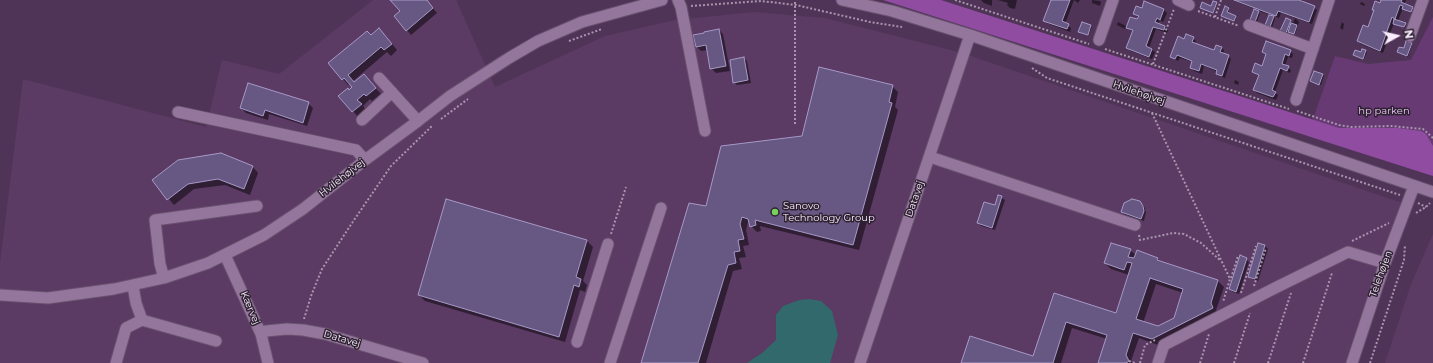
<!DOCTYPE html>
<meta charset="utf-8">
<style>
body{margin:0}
#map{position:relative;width:1433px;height:363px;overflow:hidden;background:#503457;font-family:Montserrat,sans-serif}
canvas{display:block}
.north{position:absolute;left:1377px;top:16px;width:40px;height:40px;-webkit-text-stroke:3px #2e2232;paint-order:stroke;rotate:82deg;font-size:11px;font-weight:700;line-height:16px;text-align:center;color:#faecfd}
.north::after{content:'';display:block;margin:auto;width:14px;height:18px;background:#faecfd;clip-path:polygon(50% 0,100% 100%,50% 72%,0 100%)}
</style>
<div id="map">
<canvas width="1433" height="363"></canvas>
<div class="north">N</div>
</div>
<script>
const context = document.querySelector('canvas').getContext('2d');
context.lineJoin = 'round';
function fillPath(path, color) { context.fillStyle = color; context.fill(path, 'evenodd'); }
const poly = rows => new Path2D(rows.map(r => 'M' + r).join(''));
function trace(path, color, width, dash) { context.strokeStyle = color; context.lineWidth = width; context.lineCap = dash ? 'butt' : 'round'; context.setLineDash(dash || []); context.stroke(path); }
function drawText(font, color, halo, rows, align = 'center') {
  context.font = font + ' Montserrat,sans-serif'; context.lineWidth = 3; context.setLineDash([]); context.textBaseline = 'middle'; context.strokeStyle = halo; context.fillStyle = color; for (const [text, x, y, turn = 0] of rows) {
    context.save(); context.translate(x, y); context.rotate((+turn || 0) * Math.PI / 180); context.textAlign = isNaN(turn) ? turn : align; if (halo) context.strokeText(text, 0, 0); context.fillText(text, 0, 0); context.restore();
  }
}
fillPath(poly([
 [373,0,456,0,495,87,605,36,675,20,754,12,825,18,962,53,1405,204,1354,363,0,363,0,263,23,79,206,127,222,60,279,74],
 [1433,234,1433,363,1385,363,1411,284]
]), '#5b3a63');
fillPath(poly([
 [1433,17,1433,176,1307,136,1335,56,1368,64,1411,60]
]), '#673a73');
fillPath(poly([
 [883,0,941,0,1339,128,1398,128,1421,131,1426,134,1433,146,1433,176]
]), '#8f4ca1');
fillPath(poly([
 [810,299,821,301,832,311,838,335,830,363,747,363,762,353,776,340,776,315,783,306,799,300]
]), '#32696c');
fillPath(poly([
 [392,0,426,0,437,13,411,35,407,30,401,12],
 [981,0,992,0,992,6,984,3],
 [998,0,1017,0,1015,9,1010,8,1007,5,1008,3],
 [1052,0,1074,0,1065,24,1071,28,1070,32,1047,23,1044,20],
 [1074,0,1080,0,1078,3],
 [1092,0,1100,1,1101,2,1100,6,1092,3],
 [1232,0,1303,0,1302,3,1314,7,1317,10,1312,24,1281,13,1279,18,1271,15,1275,18,1272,28,1266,25,1270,15,1256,10,1260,13,1257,22,1251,20,1255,9],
 [1382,0,1406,0,1404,5,1412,7,1415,10,1414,14,1406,11,1403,8,1398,21,1405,23,1406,25,1405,28,1394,23,1383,53,1361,44,1358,41,1368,28,1374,11,1373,10,1381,4],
 [1361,2,1365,4,1364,6,1360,4],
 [1216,3,1217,4,1214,13,1201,8,1212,7],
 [1228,8,1229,10,1228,14,1236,18,1235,21,1222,16],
 [1142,9,1164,10,1167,13,1163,22,1160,20,1158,24,1165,27,1168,30,1167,33,1156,29,1149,48,1155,52,1152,59,1131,51,1128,48,1134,32,1127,27,1138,20,1139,17,1134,14],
 [1295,18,1299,22,1295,34,1288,31,1287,34,1283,32,1290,21,1293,23],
 [1118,22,1126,26,1125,29,1117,25],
 [1342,22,1344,24,1343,30,1340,28],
 [1090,26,1092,27,1089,35,1081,33],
 [719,30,723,34,730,71,716,73,711,68,708,50,701,51,697,47],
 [385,35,397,50,391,56,387,52,353,81,354,83,369,81,381,94,372,101,370,99,363,106,367,111,359,118,340,96,354,88,350,83,348,85,343,79,371,36],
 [1193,38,1196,41,1195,44,1215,51,1221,47,1224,50,1223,54,1228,56,1231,59,1225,78,1220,76,1217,73,1218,72,1204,66,1202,74,1194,71,1191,68,1193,62,1180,58,1178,61,1171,57,1184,40],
 [1411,44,1412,45,1408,57,1398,52,1404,50],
 [1290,51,1293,54,1292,58,1288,57,1285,66,1291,70,1290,73,1283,70,1275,92,1278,95,1276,100,1257,93,1254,90,1259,76,1253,72,1263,67,1267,56,1263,52],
 [1365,51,1367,52,1364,59,1354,55],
 [744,58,747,61,751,83,737,85,734,82],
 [1323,75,1324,76,1321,85,1311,81],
 [1235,80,1239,82,1238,85,1234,83],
 [892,86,898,92,895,107,898,110,859,250,760,226,761,231,757,232,751,226,750,223,748,222,746,230,749,245,743,246,746,257,739,258,742,269,733,271,706,363,642,363,707,207,802,137],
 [308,103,313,108,307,126,269,114,268,120,246,113,241,108],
 [253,167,258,173,250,195,225,185,194,189,174,205,153,180],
 [999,196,1005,200,995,230,981,226,978,223,996,206],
 [1140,203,1144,206,1146,212,1144,221,1125,215,1122,212],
 [587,241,593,247,583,281,587,285,585,292,580,290,565,342,425,301,419,295],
 [1259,244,1265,246,1268,249,1258,281,1252,279,1249,276],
 [1130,250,1136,255,1157,258,1161,262,1218,281,1224,287,1216,310,1218,314,1158,345,1139,338,1131,361,1132,363,1099,363,1107,339,1072,328,1061,363,962,363,1034,357,1054,294,1117,314,1129,275,1111,269,1105,263],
 [1156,284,1183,293,1175,319,1158,327,1143,323],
 [1246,259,1249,262,1239,294,1233,292,1230,289]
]), '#0007');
const building = poly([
 [390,0,427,0,433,8,406,31,394,16,400,11,390,0],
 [1051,0,1070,0,1062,21,1069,24,1067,29,1043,21,1051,0],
 [1234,0,1299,0,1315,6,1309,22,1278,11,1276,16,1234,0],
 [1381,0,1402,0,1401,2,1413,7,1411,12,1402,9,1403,6,1400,5,1395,19,1392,17,1380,51,1357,41,1363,25,1368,27,1374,10,1372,10,1375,1,1380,3,1381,0],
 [1144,1,1164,9,1160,20,1157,18,1155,22,1165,26,1164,30,1153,27,1146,46,1152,49,1149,57,1126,48,1133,30,1126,28,1130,17,1137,19,1139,16,1133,14,1136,6,1142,8,1144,1],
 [1213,1,1217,2,1213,13,1200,8,1202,2,1211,6,1213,1],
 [1225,6,1229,8,1227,12,1236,16,1234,21,1221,16,1225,6],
 [1254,9,1259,11,1255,22,1250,20,1254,9],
 [1269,15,1274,16,1270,27,1265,25,1269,15],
 [1286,18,1291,20,1286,33,1280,31,1286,18],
 [1394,19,1406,23,1404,27,1393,24,1394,19],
 [1082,22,1091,25,1088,35,1078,32,1082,22],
 [1291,23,1297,25,1294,34,1288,32,1291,23],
 [379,28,392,44,384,50,381,47,348,75,354,82,364,74,376,88,366,96,364,94,357,100,362,104,352,112,338,96,348,88,349,90,352,87,344,78,342,80,328,63,367,31,371,35,379,28],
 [719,29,726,66,710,69,706,45,696,47,693,35,704,33,704,32,719,29],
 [1186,34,1194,37,1192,42,1214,50,1216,45,1222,47,1220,52,1229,55,1222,76,1216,74,1217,70,1201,64,1199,71,1190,68,1192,61,1177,55,1175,59,1170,57,1178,36,1184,39,1186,34],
 [1266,41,1291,50,1289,56,1285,54,1282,64,1289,66,1287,71,1280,68,1272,90,1276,92,1273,97,1253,90,1259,75,1252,72,1255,63,1262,66,1266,54,1262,52,1266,41],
 [1406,41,1412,43,1407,56,1397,52,1399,47,1404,48,1406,41],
 [1362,49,1366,50,1363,59,1353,55,1355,50,1361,52,1362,49],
 [744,57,748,80,733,83,730,60,744,57],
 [819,67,893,85,889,102,892,103,853,245,755,220,756,225,750,227,748,219,742,217,740,224,744,239,738,240,740,251,734,252,736,263,728,265,698,363,641,363,689,203,706,206,721,146,802,136,819,67],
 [1314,71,1323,74,1319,85,1310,81,1314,71],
 [248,83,309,102,303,123,265,110,263,116,240,108,248,83],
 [221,153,253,166,244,189,218,179,188,184,167,200,152,180,178,160,221,153],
 [998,195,1002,196,992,228,977,223,984,202,995,205,998,195],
 [446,199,587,240,576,277,581,279,579,287,574,285,559,337,418,295,446,199],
 [1132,199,1140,201,1143,206,1144,211,1141,219,1121,212,1124,203,1132,199],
 [1111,243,1131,249,1128,257,1134,258,1137,250,1158,258,1157,260,1218,280,1211,303,1213,308,1152,339,1133,333,1126,355,1129,361,1126,363,1098,363,1107,335,1066,322,1053,363,961,363,970,336,1033,356,1054,293,1116,313,1132,263,1127,262,1124,270,1104,263,1111,243],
 [1150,278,1183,289,1174,318,1158,326,1136,319,1150,278],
 [1258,243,1265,245,1255,279,1248,277,1258,243],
 [1240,255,1247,258,1236,292,1229,289,1240,255]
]);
fillPath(building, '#665882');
trace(building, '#a799c7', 1);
const minor = poly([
 [678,0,681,7,705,131],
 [842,0,892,11,970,35,1433,192],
 [1178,0,1189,5],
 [1249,25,1313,49],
 [1410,36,1423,0],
 [1099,40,1113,0],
 [379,78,418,121],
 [1296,100,1329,0],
 [178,112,356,150,365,160],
 [362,120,392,92],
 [930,157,1135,225],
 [225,255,261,334,268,363],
 [164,278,160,264,155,220,257,206],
 [133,286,136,303,142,320],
 [0,295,48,298,114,289,164,278,208,263,264,235,303,209,365,160,418,121,450,96,509,58,538,41,582,22,662,0],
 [261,334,266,331,287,329,303,330,325,334,423,363],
 [577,342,608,244],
 [116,363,126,328,142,320,216,341],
 [610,363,661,208],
 [860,363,970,35],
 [1158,363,1164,345,1275,288,1348,252,1385,263],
 [1352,363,1385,263,1414,186]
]);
trace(minor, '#68516e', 13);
trace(poly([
 [955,0,1089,44],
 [691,6,761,1,796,5,870,22,902,27],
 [1198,11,1239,26],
 [1215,17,1221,0],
 [569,41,602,29],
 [1105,49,1289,109],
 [1153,64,1174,9],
 [1032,68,1047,78,1400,195],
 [1297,111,1339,125,1351,127,1391,126,1423,129,1433,138],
 [1152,113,1230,279,1223,302],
 [441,119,468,99],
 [795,124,795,0],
 [1418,203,1426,207],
 [1416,213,1426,207,1430,203],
 [611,234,626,187],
 [1139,235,1140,240,1173,233,1184,234,1201,243,1221,261],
 [1352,241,1389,223],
 [1231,278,1238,256],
 [1254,286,1266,248],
 [1241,293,1256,246],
 [304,319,311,296,322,269,352,223,391,166,433,125],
 [1129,361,1135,363],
 [1140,363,1145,345,1155,340],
 [1200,363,1209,334],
 [1234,363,1250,313],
 [1268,363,1291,293],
 [1303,363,1332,273],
 [1370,363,1404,260,1405,245]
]), '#a995ae', 2, [2, 2]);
trace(minor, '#94759c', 11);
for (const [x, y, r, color] of [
 [775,212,4,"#76d25a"]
]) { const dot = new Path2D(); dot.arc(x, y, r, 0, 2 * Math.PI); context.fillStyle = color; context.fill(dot); trace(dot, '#2e2232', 1.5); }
drawText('10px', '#faecfd', '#2e2232', [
 ["Hvilehøjvej",1139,93,19],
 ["Hvilehøjvej",342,178,-38],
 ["Datavej",915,199,-71],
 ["Telehøjen",1381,274,-70],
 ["Kærvej",250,308,67],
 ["Datavej",342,339,16]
]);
drawText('10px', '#eac8f4', '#2e2232', [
 ["hp parken",1384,111]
]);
drawText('10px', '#faecfd', '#2e2232', [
 ["Sanovo",783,206],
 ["Technology Group",783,218]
], 'left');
</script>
